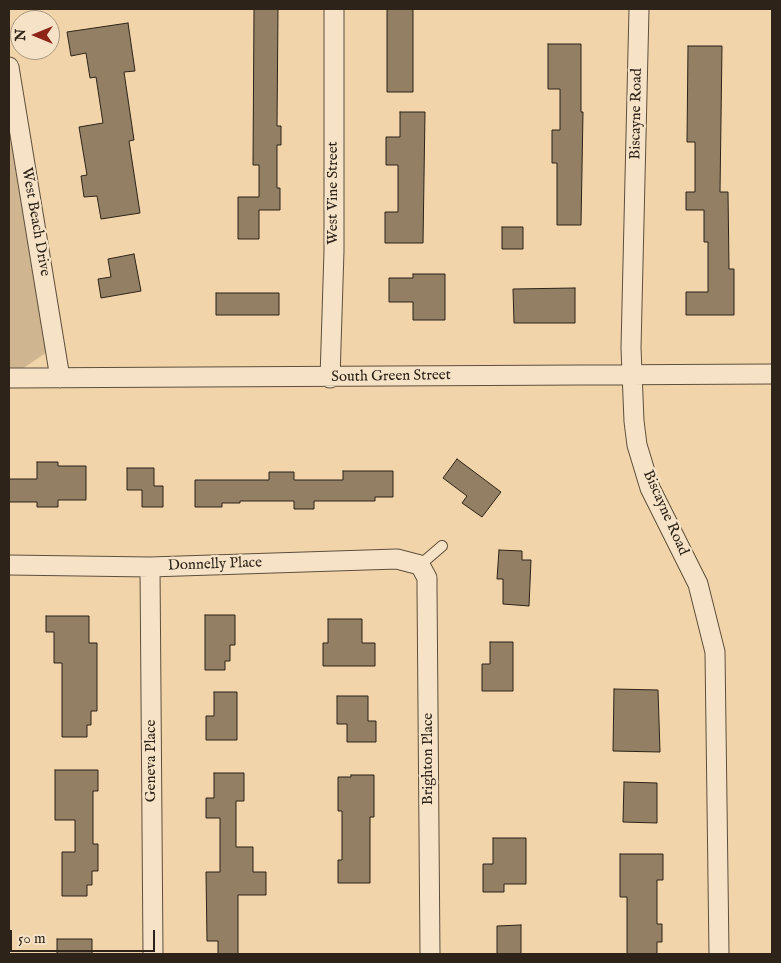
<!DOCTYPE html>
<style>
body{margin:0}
#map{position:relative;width:781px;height:963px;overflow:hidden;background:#f1d4a9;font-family:"IM FELL English",serif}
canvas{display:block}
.frame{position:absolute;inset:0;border:10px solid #2d2318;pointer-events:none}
.north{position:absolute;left:10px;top:10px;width:50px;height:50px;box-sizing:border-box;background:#f6e3c7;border:1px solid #a69681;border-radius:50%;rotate:270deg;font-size:14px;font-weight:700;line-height:20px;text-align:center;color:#2d2318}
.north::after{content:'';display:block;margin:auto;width:18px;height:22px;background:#8f2418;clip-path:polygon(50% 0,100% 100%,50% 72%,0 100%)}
.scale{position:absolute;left:10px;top:930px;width:145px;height:22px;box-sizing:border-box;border:2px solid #2d2318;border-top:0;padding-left:6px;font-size:15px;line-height:18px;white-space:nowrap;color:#2d2318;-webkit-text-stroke:4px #f6e3c7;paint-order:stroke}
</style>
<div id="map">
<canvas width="781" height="963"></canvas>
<div class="frame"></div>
<div class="north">N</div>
<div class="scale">50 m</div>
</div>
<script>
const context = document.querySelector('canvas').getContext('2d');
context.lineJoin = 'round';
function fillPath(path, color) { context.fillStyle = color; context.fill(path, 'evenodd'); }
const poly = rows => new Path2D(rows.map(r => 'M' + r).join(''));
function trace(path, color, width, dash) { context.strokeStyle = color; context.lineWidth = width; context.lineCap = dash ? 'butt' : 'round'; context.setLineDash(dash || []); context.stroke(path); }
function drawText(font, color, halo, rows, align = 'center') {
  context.font = font + ' "IM FELL English",serif'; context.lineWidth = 4.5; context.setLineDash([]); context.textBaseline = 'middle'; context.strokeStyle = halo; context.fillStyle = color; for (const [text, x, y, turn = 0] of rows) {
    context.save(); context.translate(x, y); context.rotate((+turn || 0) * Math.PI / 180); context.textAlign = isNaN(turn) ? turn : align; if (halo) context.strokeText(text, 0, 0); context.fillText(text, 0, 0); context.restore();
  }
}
fillPath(poly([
 [9,67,56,346,22,369,9,369]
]), '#d0b690');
const building = poly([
 [254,9,278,9,277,126,281,126,281,145,277,145,277,188,280,188,280,210,259,210,259,239,238,239,238,197,259,197,259,165,253,165,254,9],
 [387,9,413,9,413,92,387,92,387,9],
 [128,23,135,71,124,72,134,140,129,141,140,213,101,219,97,196,84,197,81,176,87,175,79,127,103,123,96,77,90,78,86,53,71,56,67,32,128,23],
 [548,44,581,44,581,112,583,112,581,225,557,225,557,163,552,163,552,130,560,130,560,89,548,89,548,44],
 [688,46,722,46,720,192,728,192,729,269,734,269,734,315,686,315,686,292,708,292,708,242,704,242,704,210,686,210,686,192,695,192,695,142,687,142,688,46],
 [400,112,425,112,423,243,385,243,385,212,398,212,398,165,386,165,386,137,400,137,400,112],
 [502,227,523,227,523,249,502,249,502,227],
 [134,254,141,291,101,298,98,279,111,277,108,259,134,254],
 [413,274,445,274,445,320,413,320,413,302,389,302,389,278,413,278,413,274],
 [575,288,575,323,514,323,513,289,575,288],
 [216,293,279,293,279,315,216,315,216,293],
 [457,459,501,492,482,517,462,503,467,496,443,478,457,459],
 [37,462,58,462,58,466,86,466,86,500,58,500,58,507,37,507,37,502,9,502,9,479,37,479,37,462],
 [127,468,154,468,154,486,163,486,163,507,142,507,142,490,127,490,127,468],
 [343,471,393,471,393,497,375,497,375,501,314,501,314,509,294,509,294,501,240,501,240,503,222,503,222,507,195,507,195,480,269,480,269,472,294,472,294,480,343,480,343,471],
 [499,550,522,551,522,560,531,560,529,606,503,604,503,579,497,579,499,550],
 [205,615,235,615,235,645,230,645,230,661,225,661,225,670,205,670,205,615],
 [46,616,89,616,89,643,97,643,97,711,91,711,91,725,87,725,87,737,62,737,62,663,54,663,54,632,46,632,46,616],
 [328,619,362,619,362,643,375,643,375,666,323,666,323,643,328,643,328,619],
 [490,642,513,642,513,691,482,691,482,664,490,664,490,642],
 [614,689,658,690,660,752,613,751,614,689],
 [214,692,237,692,237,740,206,740,206,716,214,716,214,692],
 [337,696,368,696,368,721,376,721,376,742,347,742,347,724,337,724,337,696],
 [55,770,98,770,98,791,93,791,93,844,98,844,98,871,92,871,92,885,87,885,87,896,62,896,62,852,75,852,75,820,55,820,55,770],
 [214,773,244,773,244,801,236,801,236,847,253,847,253,872,266,872,266,895,238,895,238,954,218,954,218,941,207,941,206,872,220,872,220,818,206,818,206,798,214,798,214,773],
 [351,775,374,775,374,817,370,817,370,883,338,883,338,860,342,860,342,811,338,811,338,777,351,777,351,775],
 [624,782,657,783,657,823,623,822,624,782],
 [493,838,526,838,526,884,504,884,504,892,483,892,483,864,493,864,493,838],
 [620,854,663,854,663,880,657,880,657,924,662,924,662,942,657,942,657,954,627,954,627,897,620,897,620,854],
 [521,925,521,954,497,954,497,926,521,925],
 [57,939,92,939,92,954,57,954,57,939]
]);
fillPath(building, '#937f63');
trace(building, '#2d2318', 1);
const service = poly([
 [420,565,442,546]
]);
const minor = poly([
 [639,9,631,348,634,421,637,445,650,488,698,584,715,652,719,954],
 [9,67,60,378],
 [9,378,772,374],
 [330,378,334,251,334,9],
 [9,565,150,567,397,559,420,565,427,578,427,587,430,954],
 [150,567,153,954]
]);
trace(service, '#5e4f3c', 12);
trace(minor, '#5e4f3c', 21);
trace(service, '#f6e3c7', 10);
trace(minor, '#f6e3c7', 19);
drawText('15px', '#2d2318', '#f6e3c7', [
 ["Biscayne Road",637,114,-89],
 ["West Vine Street",334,193,-90],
 ["West Beach Drive",35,222,80],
 ["South Green Street",391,377,-1],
 ["Biscayne Road",665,513,66],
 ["Donnelly Place",215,565,-2],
 ["Brighton Place",429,759,-90],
 ["Geneva Place",152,761,-90]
]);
</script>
